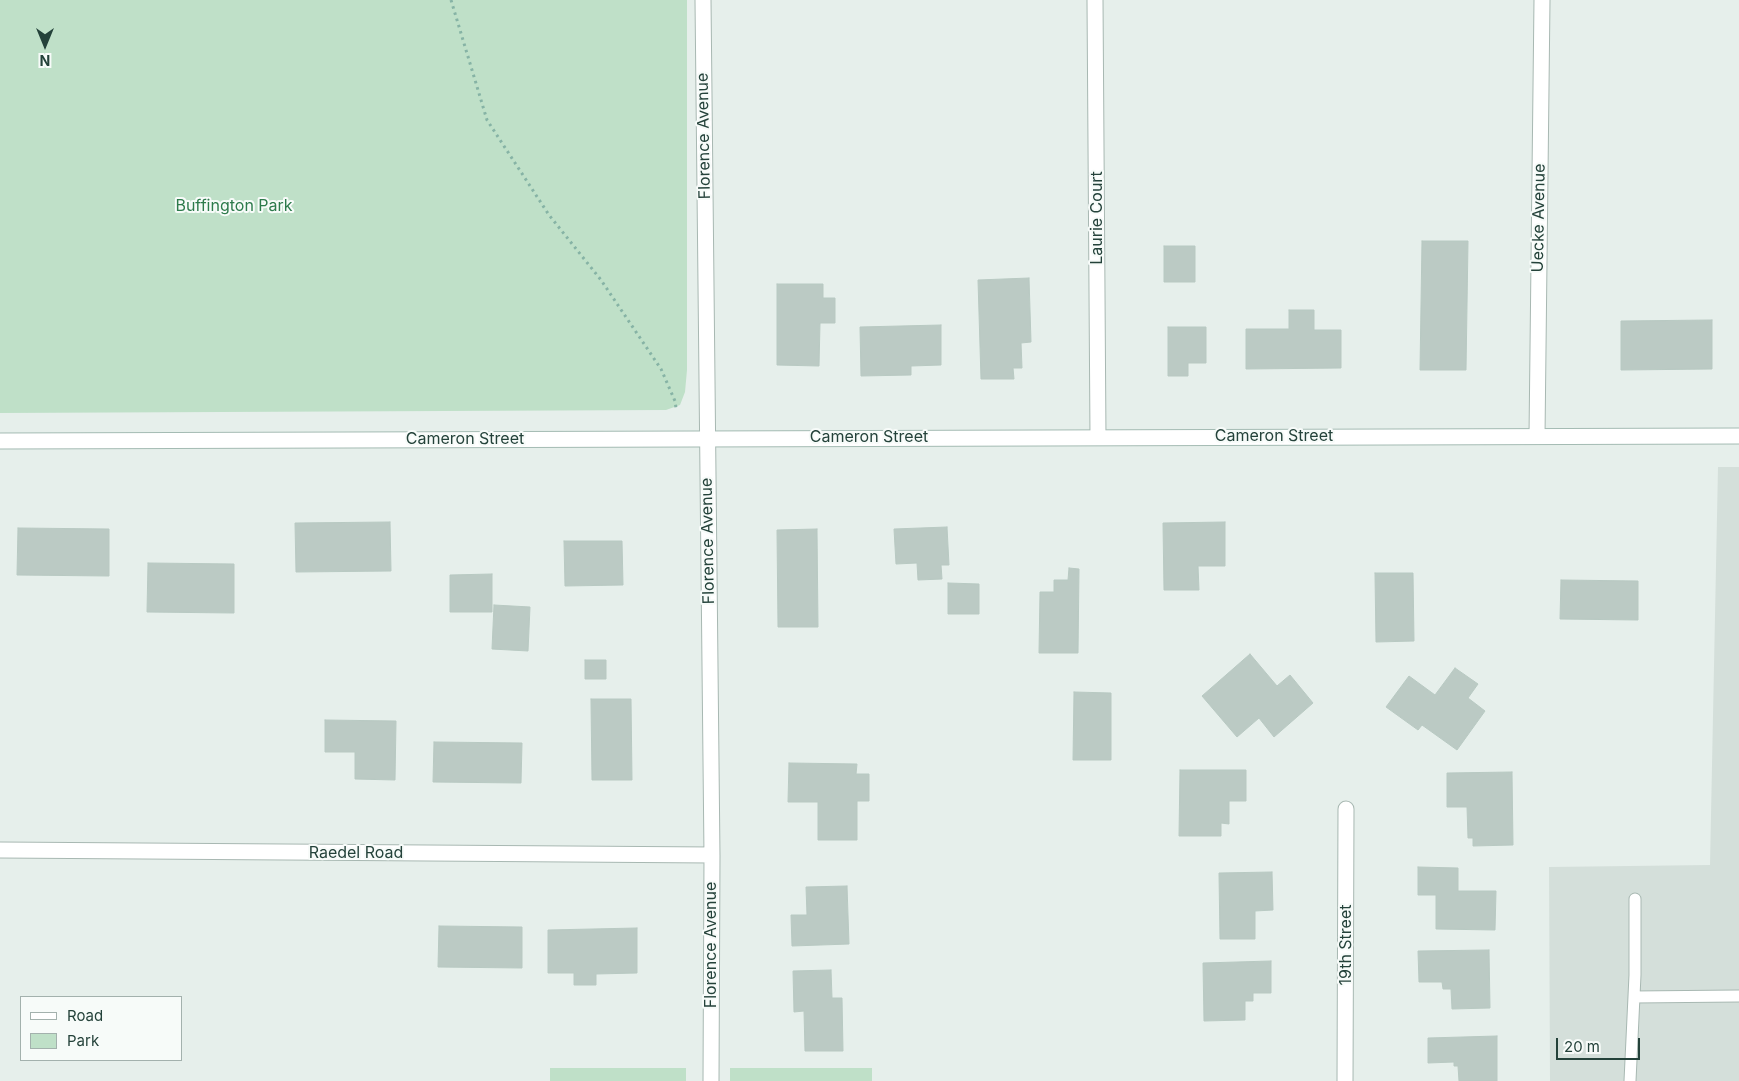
<!DOCTYPE html>
<style>
body{margin:0}
#map{position:relative;width:1739px;height:1081px;overflow:hidden;background:#e6efeb;font-family:Inter,sans-serif}
canvas{display:block}
.legend{position:absolute;left:20px;top:996px;width:162px;height:65px;box-sizing:border-box;background:#f7fbf9;border:1px solid #a3b1ad;margin:0;padding:6px 9px;list-style:none;font-size:15px;color:#24423a}
.legend li{display:flex;align-items:center;gap:10px;height:25px}
.legend b{width:25px;border:1px solid #a3b1ad}
.north{position:absolute;left:20px;top:20px;width:50px;height:50px;-webkit-text-stroke:4px #f7fbf9;paint-order:stroke;rotate:180deg;font-size:14px;font-weight:700;line-height:20px;text-align:center;color:#24423a}
.north::after{content:'';display:block;margin:auto;width:18px;height:22px;background:#24423a;clip-path:polygon(50% 0,100% 100%,50% 72%,0 100%)}
.scale{position:absolute;left:1556px;top:1038px;width:84px;height:22px;box-sizing:border-box;border:2px solid #24423a;border-top:0;padding-left:6px;font-size:15px;line-height:18px;white-space:nowrap;color:#24423a;-webkit-text-stroke:4px #f7fbf9;paint-order:stroke}
</style>
<div id="map">
<canvas width="1739" height="1081"></canvas>
<ul class="legend">
<li><b style="height:6px;background:#fff"></b>Road</li>
<li><b style="height:14px;background:#bfe0c8"></b>Park</li>
</ul>
<div class="north">N</div>
<div class="scale">20 m</div>
</div>
<script>
const context = document.querySelector('canvas').getContext('2d');
context.lineJoin = 'round';
function fillPath(path, color) { context.fillStyle = color; context.fill(path, 'evenodd'); }
const poly = rows => new Path2D(rows.map(r => 'M' + r).join(''));
function trace(path, color, width, dash) { context.strokeStyle = color; context.lineWidth = width; context.lineCap = dash ? 'butt' : 'round'; context.setLineDash(dash || []); context.stroke(path); }
function drawText(font, color, halo, rows, align = 'center') {
  context.font = font + ' Inter,sans-serif'; context.lineWidth = 4; context.setLineDash([]); context.textBaseline = 'middle'; context.strokeStyle = halo; context.fillStyle = color; for (const [text, x, y, turn = 0] of rows) {
    context.save(); context.translate(x, y); context.rotate((+turn || 0) * Math.PI / 180); context.textAlign = isNaN(turn) ? turn : align; if (halo) context.strokeText(text, 0, 0); context.fillText(text, 0, 0); context.restore();
  }
}
fillPath(poly([
 [1718,467,1739,467,1739,1081,1550,1081,1549,867,1710,865]
]), '#d4dfda');
fillPath(poly([
 [0,0,687,0,687,370,685,392,680,405,666,410,0,413],
 [550,1068,686,1068,686,1081,550,1081],
 [730,1068,872,1068,872,1081,730,1081]
]), '#bfe0c8');
const building = poly([
 [1422,241,1468,241,1466,370,1420,370,1422,241],
 [1164,246,1195,246,1195,282,1164,282,1164,246],
 [1029,278,1031,342,1021,343,1022,368,1013,368,1014,379,981,379,978,280,1029,278],
 [777,284,823,284,823,298,835,298,835,323,820,323,819,366,777,365,777,284],
 [1289,310,1314,310,1314,330,1341,330,1341,368,1246,369,1246,329,1289,329,1289,310],
 [1712,320,1712,369,1621,370,1621,321,1712,320],
 [941,325,941,365,911,366,911,375,861,376,860,327,941,325],
 [1168,327,1206,327,1206,363,1188,363,1188,376,1168,376,1168,327],
 [390,522,391,571,296,572,295,523,390,522],
 [1225,522,1225,566,1198,566,1199,590,1164,590,1163,523,1225,522],
 [947,527,949,565,941,565,942,579,918,580,917,563,896,564,894,529,947,527],
 [18,528,109,529,109,576,17,575,18,528],
 [817,529,818,627,778,627,777,530,817,529],
 [564,541,622,541,623,585,565,586,564,541],
 [148,563,234,564,234,613,147,612,148,563],
 [1069,568,1079,569,1078,653,1039,653,1040,592,1054,592,1054,580,1068,580,1069,568],
 [1375,573,1413,573,1414,641,1376,642,1375,573],
 [492,574,492,612,450,612,450,575,492,574],
 [1561,580,1638,581,1638,620,1560,619,1561,580],
 [948,583,979,584,979,614,948,614,948,583],
 [494,605,530,607,528,651,492,649,494,605],
 [1250,654,1277,686,1290,675,1313,703,1274,737,1259,718,1237,737,1202,696,1250,654],
 [585,660,606,660,606,679,585,679,585,660],
 [1455,668,1478,684,1468,698,1485,711,1457,750,1422,725,1418,730,1386,707,1409,676,1435,695,1455,668],
 [1074,692,1111,693,1111,760,1073,760,1074,692],
 [591,699,631,699,632,780,592,780,591,699],
 [325,720,396,721,395,780,355,779,355,752,325,752,325,720],
 [434,742,522,743,521,783,433,782,434,742],
 [789,763,857,764,856,774,869,774,869,801,857,801,857,840,818,840,818,802,788,802,789,763],
 [1180,770,1246,770,1246,801,1229,801,1229,824,1221,823,1221,836,1179,836,1180,770],
 [1512,772,1513,845,1473,846,1473,838,1468,838,1467,807,1447,807,1447,773,1512,772],
 [1418,867,1458,868,1458,891,1496,891,1495,930,1436,929,1436,895,1418,895,1418,867],
 [1272,872,1273,910,1255,911,1255,939,1220,939,1219,873,1272,872],
 [847,886,849,944,792,946,791,915,807,915,806,887,847,886],
 [439,926,522,927,522,968,438,967,439,926],
 [637,928,637,973,596,974,596,985,574,985,574,973,548,973,548,930,637,928],
 [1489,950,1490,1008,1452,1009,1451,989,1443,989,1442,982,1419,982,1418,951,1489,950],
 [1271,961,1271,993,1253,993,1253,1001,1245,1001,1245,1020,1204,1021,1203,963,1271,961],
 [831,970,832,998,842,998,843,1051,805,1051,804,1011,794,1012,793,971,831,970],
 [1497,1036,1497,1081,1459,1081,1458,1066,1454,1066,1454,1062,1428,1063,1428,1038,1497,1036]
]);
fillPath(building, '#bbcac4');
trace(building, '#b8c9c2', 1);
const service = poly([
 [1634,997,1739,996],
 [1630,1081,1635,975,1635,899]
]);
const minor = poly([
 [703,0,712,855,711,1081],
 [1095,0,1098,437],
 [1537,436,1542,0],
 [0,850,712,855],
 [1345,1081,1346,809]
]);
const secondary = poly([
 [0,441,1739,436]
]);
trace(service, '#a8b8b2', 13);
trace(minor, '#a8b8b2', 17);
trace(secondary, '#a4bbb3', 17);
trace(poly([
 [451,0,487,120,549,215,601,280,661,369,675,401,676,408]
]), '#86b3a5', 3, [2.5, 4]);
trace(service, '#fff', 11);
trace(minor, '#fff', 15);
trace(secondary, '#fff', 15);
drawText('16px', '#24423a', '#f7fbf9', [
 ["Florence Avenue",704,136,-91],
 ["Laurie Court",1097,218,-90],
 ["Uecke Avenue",1539,218,-89],
 ["Cameron Street",1274,436],
 ["Cameron Street",869,437],
 ["Cameron Street",465,439],
 ["Florence Avenue",708,541,-91],
 ["Raedel Road",356,853],
 ["Florence Avenue",711,945,-90],
 ["19th Street",1346,945,-90]
]);
drawText('16px', '#2d7a4b', '#f7fbf9', [
 ["Buffington Park",234,206]
]);
</script>
